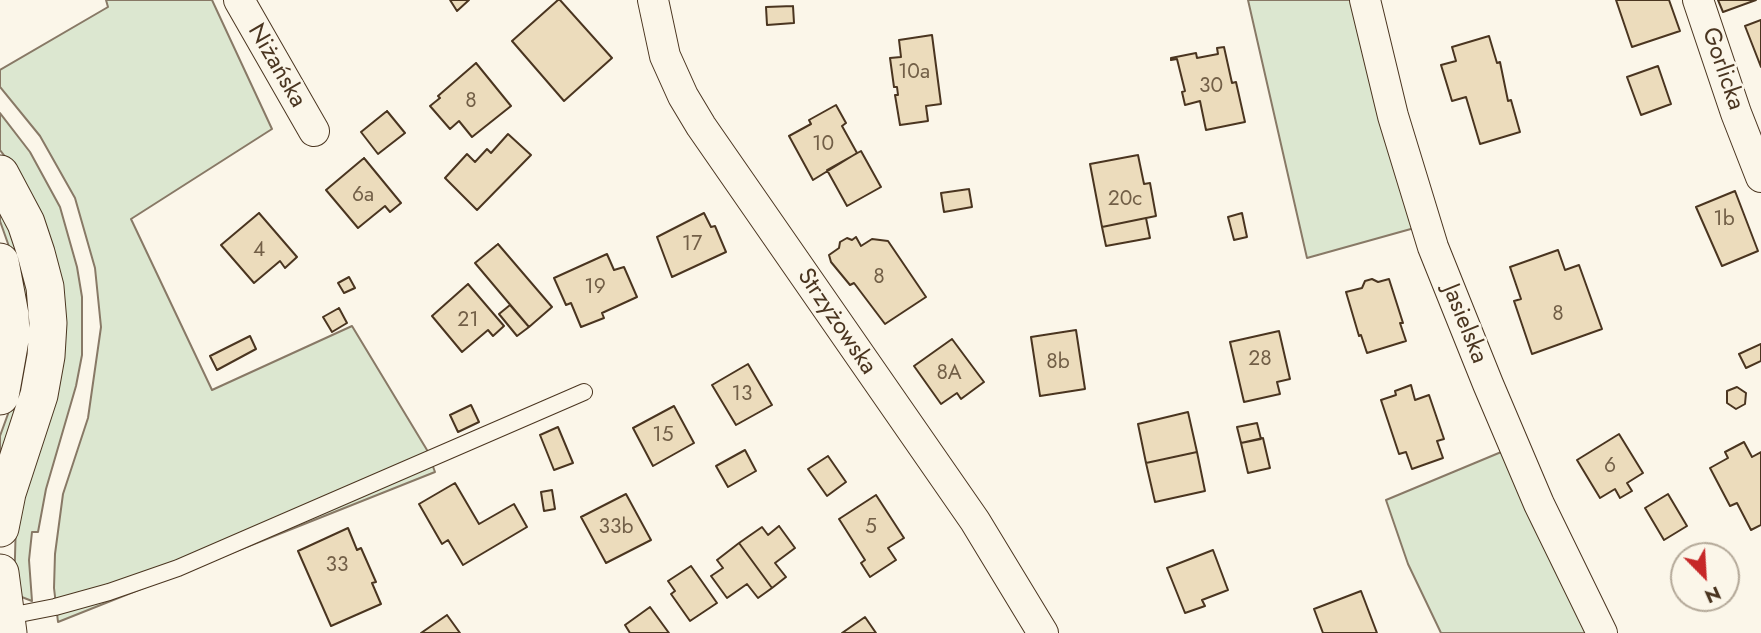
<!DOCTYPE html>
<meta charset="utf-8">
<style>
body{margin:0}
#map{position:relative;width:1761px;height:633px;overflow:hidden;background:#fbf6e9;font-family:Jost,sans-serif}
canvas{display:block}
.north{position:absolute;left:1670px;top:542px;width:70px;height:70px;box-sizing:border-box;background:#fbf6e9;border:2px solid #b4a999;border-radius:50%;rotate:156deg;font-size:19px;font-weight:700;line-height:28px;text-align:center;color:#4a3520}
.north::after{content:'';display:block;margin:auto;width:24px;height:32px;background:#c62828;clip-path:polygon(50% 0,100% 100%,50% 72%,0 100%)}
</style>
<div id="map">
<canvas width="1761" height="633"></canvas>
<div class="north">N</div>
</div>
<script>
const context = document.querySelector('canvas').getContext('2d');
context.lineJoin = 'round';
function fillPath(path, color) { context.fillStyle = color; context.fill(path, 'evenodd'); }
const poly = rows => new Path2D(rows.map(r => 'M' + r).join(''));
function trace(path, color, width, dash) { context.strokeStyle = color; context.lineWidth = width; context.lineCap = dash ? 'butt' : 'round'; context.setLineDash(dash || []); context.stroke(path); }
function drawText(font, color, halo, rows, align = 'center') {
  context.font = font + ' Jost,sans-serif'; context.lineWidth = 5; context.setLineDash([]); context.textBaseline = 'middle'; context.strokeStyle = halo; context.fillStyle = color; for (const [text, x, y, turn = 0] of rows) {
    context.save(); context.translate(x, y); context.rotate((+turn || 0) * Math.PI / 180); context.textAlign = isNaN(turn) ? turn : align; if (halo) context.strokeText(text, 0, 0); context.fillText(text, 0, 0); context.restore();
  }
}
const green = poly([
 [106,0,212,0,272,129,131,219,212,390,352,326,427,450,435,472,58,622,54,588,55,554,63,494,88,418,101,327,95,268,75,198,40,136,0,87,0,70,108,7,106,0],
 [1248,0,1358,0,1418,227,1307,258,1248,0],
 [0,113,30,152,60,207,77,267,82,297,82,355,76,386,46,489,38,532,32,532,29,560,32,601,14,594,16,519,50,404,10,163,0,150,0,113],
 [0,200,27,274,33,346,0,470,0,436,16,392,12,255,0,221,0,200],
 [1506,450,1593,633,1441,633,1408,564,1386,500,1506,450]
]);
fillPath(green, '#dce7d0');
trace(green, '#887966', 2);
const building = poly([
 [450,0,469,0,457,11,450,0],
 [558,0,560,0,612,58,564,101,512,41,558,0],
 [1616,0,1669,0,1680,31,1632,47,1616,0],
 [1718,0,1756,0,1723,12,1718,0],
 [793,6,794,23,767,25,766,7,793,6],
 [1761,20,1761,67,1745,26,1761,20],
 [932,35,941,104,926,106,928,121,900,125,895,95,898,95,897,87,894,87,890,58,901,57,899,40,932,35],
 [1489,36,1497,63,1500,62,1508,101,1511,100,1520,132,1480,144,1466,97,1452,101,1441,65,1456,61,1452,47,1489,36],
 [1224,47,1232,83,1236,82,1245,122,1206,130,1200,101,1185,105,1182,92,1185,91,1177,59,1171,60,1171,58,1196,53,1197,58,1218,54,1217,48,1224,47],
 [476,63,511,106,472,137,459,121,450,129,430,106,440,98,438,96,476,63],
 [1658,66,1671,104,1641,115,1627,77,1658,66],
 [836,105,846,123,842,126,857,153,813,180,789,136,811,124,809,120,836,105],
 [387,111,405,133,378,154,361,132,387,111],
 [508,134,531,155,477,210,445,178,467,154,475,162,487,149,491,153,508,134],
 [861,151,881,187,847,206,827,170,861,151],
 [1138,155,1144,184,1150,183,1156,216,1102,227,1090,164,1138,155],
 [364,158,401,203,390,212,385,206,358,228,326,190,364,158],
 [969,189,972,207,944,212,941,193,969,189],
 [1735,191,1758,251,1722,266,1696,207,1735,191],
 [259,213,297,257,285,268,280,261,254,283,221,245,259,213],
 [704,213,711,227,715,226,726,252,672,277,657,237,704,213],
 [1242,213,1247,237,1234,240,1228,217,1242,213],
 [1146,218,1150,238,1106,246,1102,227,1146,218],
 [856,237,861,246,872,239,888,241,926,297,885,324,854,283,850,285,831,262,829,255,839,248,840,242,847,238,852,240,856,237],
 [498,244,552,307,529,327,475,263,498,244],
 [1558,250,1565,270,1579,265,1602,329,1532,354,1514,301,1521,299,1510,267,1558,250],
 [607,254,614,270,624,267,637,297,602,313,604,318,581,327,571,303,566,305,554,278,607,254],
 [349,277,355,288,344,293,338,283,349,277],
 [1372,279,1378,282,1389,279,1403,323,1400,323,1406,341,1367,353,1361,335,1359,336,1346,292,1362,288,1365,281,1372,279],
 [468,284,504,326,493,336,488,330,462,352,432,316,468,284],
 [510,305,529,327,517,336,499,314,510,305],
 [339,308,347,323,332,332,323,317,339,308],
 [1076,330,1085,389,1040,396,1031,337,1076,330],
 [1279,331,1290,379,1277,382,1280,394,1244,402,1230,342,1279,331],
 [250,336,256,349,217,370,210,356,250,336],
 [952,339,984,382,961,399,957,393,941,404,914,366,952,339],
 [1761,344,1761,361,1746,368,1739,354,1761,344],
 [748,364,772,405,736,425,712,385,748,364],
 [1411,385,1415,400,1429,395,1444,439,1437,441,1443,458,1412,469,1406,452,1399,454,1381,400,1396,395,1395,391,1411,385],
 [1737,387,1746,393,1745,404,1736,409,1727,403,1727,391,1737,387],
 [471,405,479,422,458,432,450,415,471,405],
 [674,406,694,443,653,466,633,428,674,406],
 [1188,412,1197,452,1146,463,1138,424,1188,412],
 [1257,423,1261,439,1241,443,1237,427,1257,423],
 [558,427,573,463,554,470,540,435,558,427],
 [1619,434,1643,473,1627,483,1632,491,1620,498,1615,489,1600,498,1577,460,1619,434],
 [1263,438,1270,468,1248,473,1241,443,1263,438],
 [1744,442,1752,457,1761,452,1761,525,1751,530,1737,503,1730,506,1710,468,1728,458,1725,452,1744,442],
 [745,450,756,471,728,487,716,466,745,450],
 [1197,452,1205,491,1155,502,1146,463,1197,452],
 [828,456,846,482,827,496,808,469,828,456],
 [455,483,479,524,514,504,527,527,463,565,448,540,442,544,419,504,455,483],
 [552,490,555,509,544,511,541,492,552,490],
 [626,494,651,540,606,563,581,517,626,494],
 [1668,494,1687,526,1664,540,1645,508,1668,494],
 [876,495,904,538,888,548,896,560,870,577,861,563,865,560,839,519,876,495],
 [779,526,795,548,775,563,786,577,772,588,739,543,762,527,768,535,779,526],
 [348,528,357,550,361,548,376,582,372,583,381,604,331,626,298,551,348,528],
 [739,543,772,588,758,598,747,584,727,598,711,576,723,568,717,560,739,543],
 [1213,550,1228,590,1202,600,1205,606,1185,613,1167,568,1213,550],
 [691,566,717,603,690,621,671,594,675,591,668,581,691,566],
 [1361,591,1377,633,1323,633,1314,609,1361,591],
 [650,607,669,633,630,633,625,625,650,607],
 [447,615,460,633,421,633,447,615],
 [865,617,876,633,842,633,865,617]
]);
fillPath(building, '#ecdcbc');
trace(building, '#4a3520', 2);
const service = poly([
 [4,617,55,607,109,592,178,568,584,392]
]);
const minor = poly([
 [239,0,314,131],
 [653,0,665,56,683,96,701,126,975,521,1043,633],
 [1365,0,1393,116,1433,247,1488,384,1539,504,1602,633],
 [1698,0,1736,113,1761,177]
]);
const tertiary = poly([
 [0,174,26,223,36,253,45,287,48,323,46,356,39,395,7,493,0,528],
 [0,262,10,315,11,334,0,396],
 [0,573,8,633]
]);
trace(service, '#4a3520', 18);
trace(minor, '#4a3520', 32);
trace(tertiary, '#4a3520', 39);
trace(service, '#fbf6e9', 16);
trace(minor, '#fbf6e9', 30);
trace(tertiary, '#fbf6e9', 37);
drawText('21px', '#725f47', null, [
 ["10a",914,73],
 ["30",1211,87],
 ["8",471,102],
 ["10",823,145],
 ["6a",363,196],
 ["20c",1125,200],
 ["1b",1724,220],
 ["17",692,245],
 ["4",259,251],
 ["8",879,278],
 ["19",595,288],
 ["8",1558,315],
 ["21",468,321],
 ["28",1260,360],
 ["8b",1058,363],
 ["8A",949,374],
 ["13",742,395],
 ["15",663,436],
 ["6",1610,467],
 ["33b",616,528],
 ["5",871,528],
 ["33",337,566]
]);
drawText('24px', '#4a3520', '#fbf6e9', [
 ["Niżańska",276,66,60],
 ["Gorlicka",1722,69,71],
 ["Strzyżowska",836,322,56],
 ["Jasielska",1464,324,68]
]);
</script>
